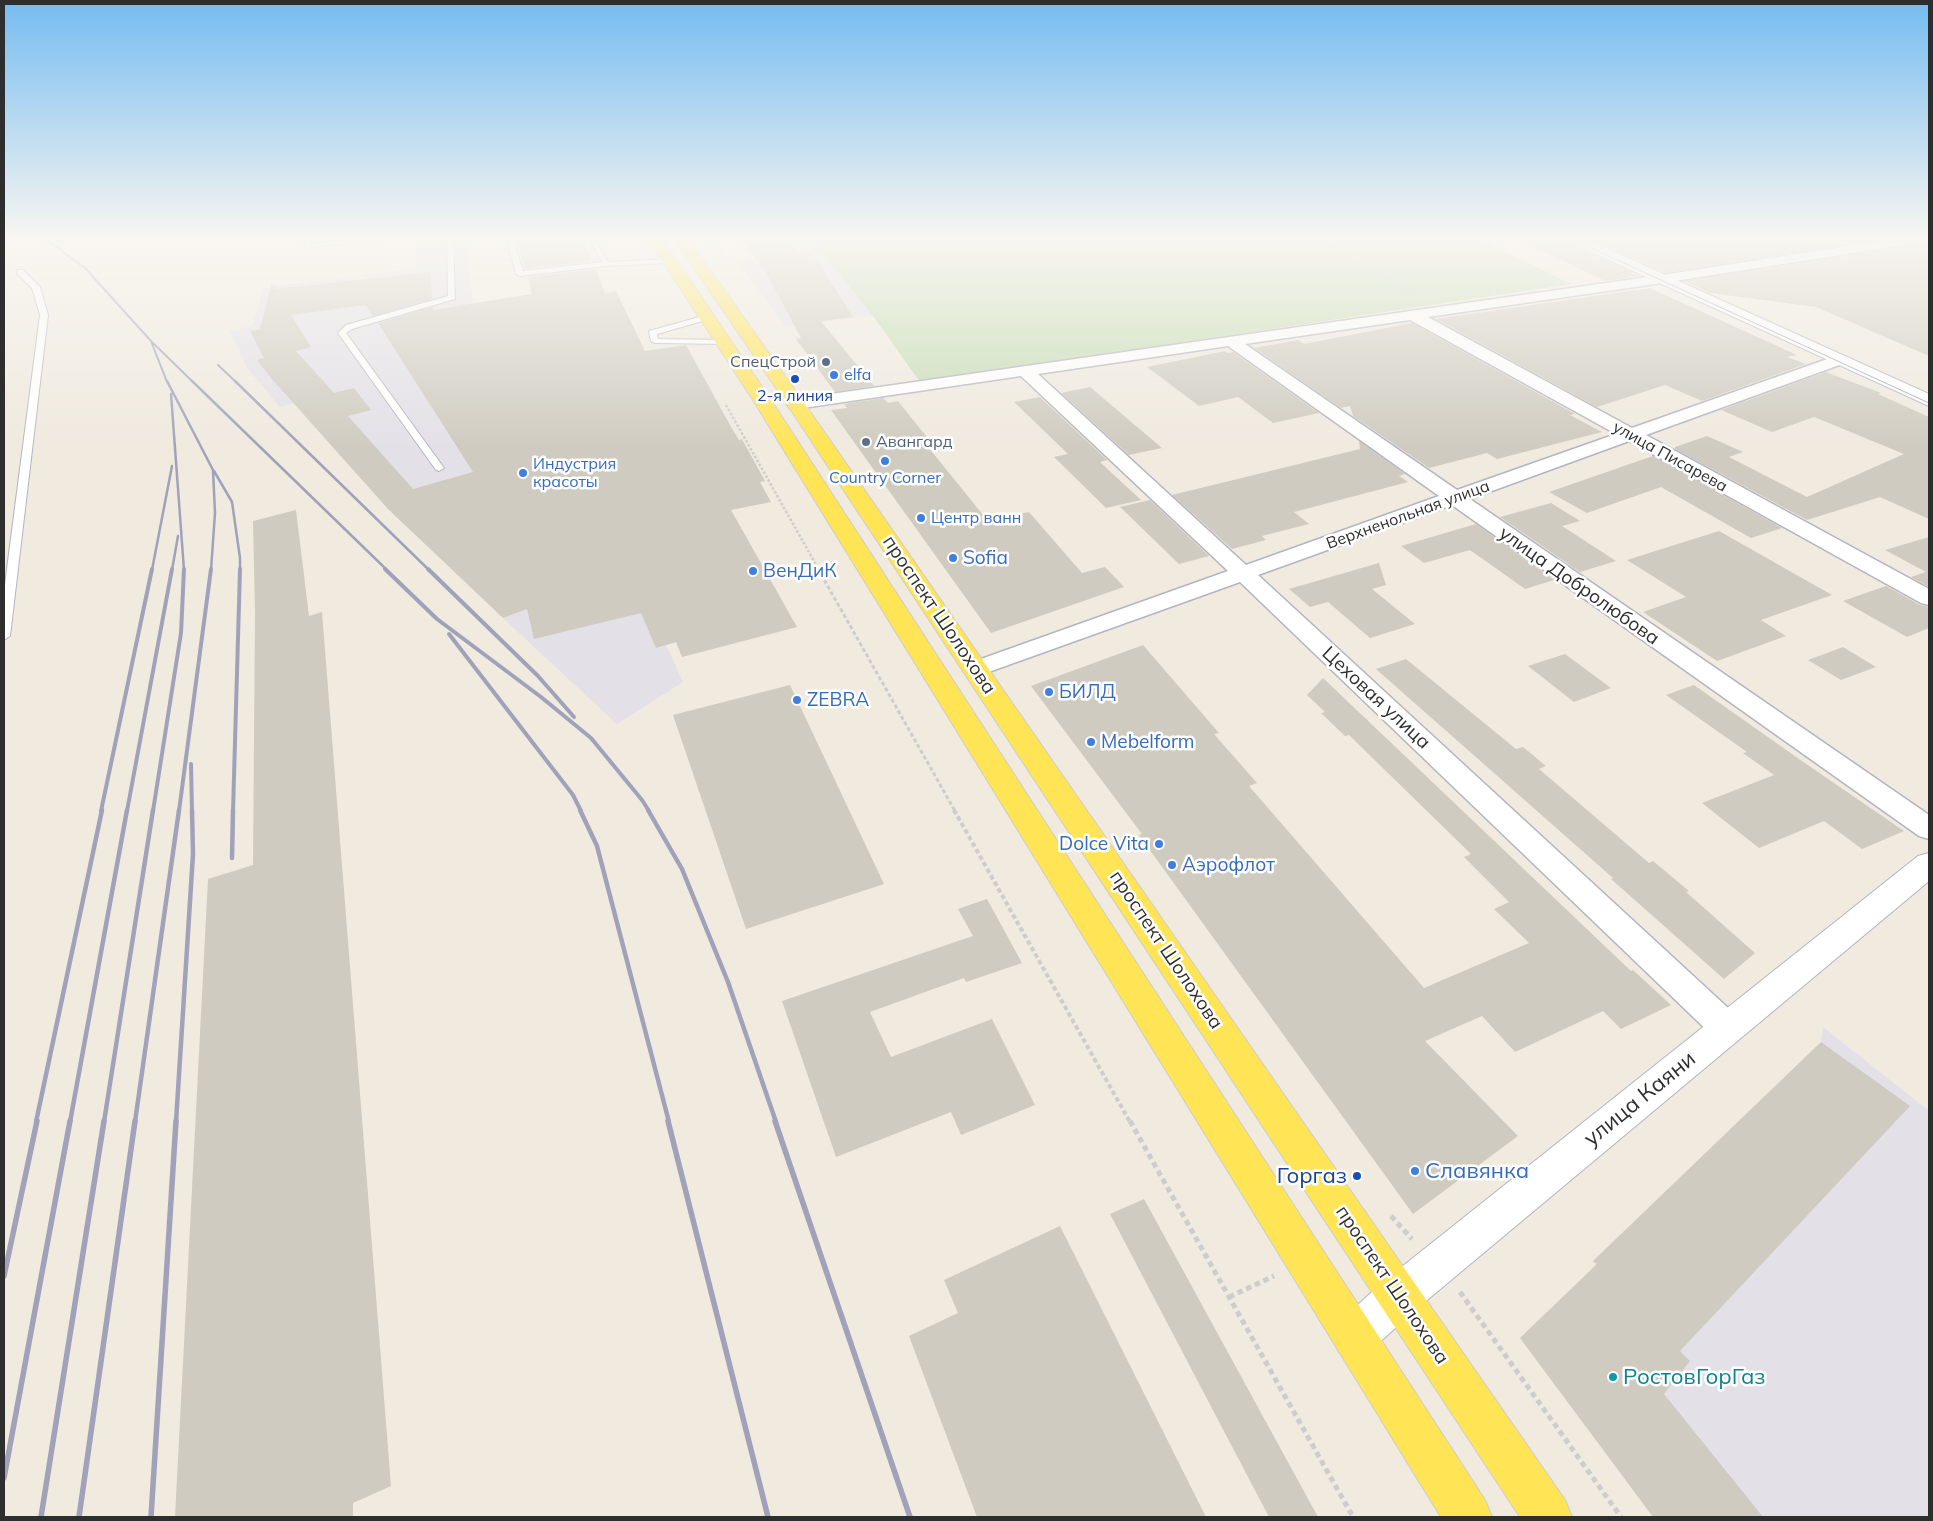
<!DOCTYPE html>
<meta charset="utf-8">
<style>
body{margin:0}
#map{position:relative;width:1933px;height:1521px;overflow:hidden;background:#f0eadf;font-family:Mulish,sans-serif}
canvas{display:block}
.frame{position:absolute;inset:0;border:5px solid #2e2e2e;pointer-events:none}
</style>
<div id="map">
<canvas width="1933" height="1521"></canvas>
<div class="frame"></div>
</div>
<script>
const context = document.querySelector('canvas').getContext('2d');
context.lineJoin = 'round';
function fillPath(path, color) { context.fillStyle = color; context.fill(path, 'evenodd'); }
const poly = rows => new Path2D(rows.map(r => 'M' + r).join(''));
function trace(path, color, width, dash) { context.strokeStyle = color; context.lineWidth = width; context.lineCap = dash ? 'butt' : 'round'; context.setLineDash(dash || []); context.stroke(path); }
function drawText(font, color, halo, rows, align = 'center') {
  context.font = font + ' Mulish,sans-serif'; context.lineWidth = 5; context.setLineDash([]); context.textBaseline = 'middle'; context.strokeStyle = halo; context.fillStyle = color; for (const [text, x, y, turn = 0] of rows) {
    context.save(); context.translate(x, y); context.rotate((+turn || 0) * Math.PI / 180); context.textAlign = isNaN(turn) ? turn : align; if (halo) context.strokeText(text, 0, 0); context.fillText(text, 0, 0); context.restore();
  }
}
fillPath(poly([
 [416,236,465,236,473,304,616,536,683,682,617,724,503,618,295,403,280,407,247,368,230,331,252,326,263,288,416,268],
 [819,250,873,316,785,327,738,262],
 [1823,1027,1929,1111,1929,1517,1653,1517,1520,1338,1596,1265,1593,1261,1821,1042]
]), '#e3e0e8');
fillPath(poly([
 [802,236,1474,236,1571,284,920,382,873,316,819,250,813,251]
]), '#c5dcb4');
fillPath(poly([
 [516,236,582,236,592,261,525,269],
 [739,236,784,236,798,252,811,251,853,317,821,321,874,386,835,392,796,339,801,338,765,271],
 [1512,236,1559,236,1562,241,1640,276,1605,281],
 [1583,236,1901,236,1665,273],
 [1929,243,1929,356,1816,307,1710,293,1684,281],
 [596,269,605,293,616,291,645,351,686,345,730,425,739,440,742,439,765,481,760,482,771,502,731,510,797,627,682,657,676,642,656,648,641,613,534,639,527,609,503,618,388,509,271,378,257,360,264,358,250,331,260,329,272,283,276,289,431,272,432,299,373,316,366,305,291,315,311,347,296,351,334,393,354,388,371,410,348,416,413,489,473,472,378,323,433,307,433,310,532,294,528,277],
 [1650,288,1797,355,1787,357,1806,364,1702,401,1665,385,1597,407,1436,319],
 [1412,323,1575,414,1570,415,1602,432,1497,459,1487,453,1429,468,1353,416,1350,406,1341,408,1254,348,1298,340,1304,344],
 [1225,351,1228,353,1233,352,1319,413,1273,423,1238,397,1199,406,1147,367],
 [1826,372,1881,393,1878,394,1929,417,1929,519,1880,497,1807,520,1675,449,1675,447,1707,436,1743,452,1729,457,1807,497,1904,454,1814,417,1772,432,1721,410],
 [1090,387,1162,448,1129,455,1061,393],
 [1040,397,1107,460,1100,462,1141,500,1106,508,1054,457,1068,454,1014,402],
 [883,398,888,403,898,401,930,441,924,442,988,521,1029,512,1082,573,1105,567,1124,587,991,633,831,410,847,408,844,404],
 [1359,441,1405,474,1399,476,1408,482,1294,512,1309,524,1262,536,1266,540,1232,549,1172,495,1360,449],
 [1653,456,1782,528,1751,538,1661,487,1587,513,1549,492],
 [1150,500,1209,556,1179,564,1120,507],
 [1551,503,1580,521,1562,526,1616,561,1580,572,1500,517],
 [296,510,309,616,322,612,391,1486,353,1503,353,1517,175,1517,208,879,253,865,255,612,253,521],
 [1476,524,1554,580,1525,589,1470,550,1424,563,1401,546],
 [1719,531,1832,595,1761,620,1786,636,1717,661,1643,612,1686,597,1627,560],
 [1929,537,1929,587,1911,577,1926,572,1885,550],
 [1379,563,1386,585,1372,589,1415,624,1370,638,1328,602,1310,607,1289,589],
 [1886,586,1920,605,1929,607,1929,628,1907,637,1843,601],
 [1143,645,1219,733,1214,734,1257,783,1249,786,1424,988,1529,943,1494,909,1509,902,1464,857,1471,854,1349,735,1345,736,1321,713,1325,712,1307,695,1323,678,1631,971,1633,970,1671,1005,1621,1029,1603,1011,1515,1052,1482,1016,1425,1041,1518,1136,1413,1214,1139,835,1142,834,1031,686],
 [1843,647,1876,667,1841,680,1808,660],
 [1565,654,1611,688,1574,702,1528,666],
 [1406,659,1516,749,1523,747,1546,766,1539,769,1649,863,1653,861,1689,891,1686,892,1755,953,1724,979,1611,879,1613,878,1376,669],
 [790,685,884,884,746,929,673,715],
 [1694,685,1799,759,1904,831,1862,849,1824,821,1759,848,1702,803,1774,775,1743,753,1747,752,1666,695],
 [987,899,1022,963,966,982,964,978,870,1012,891,1057,992,1019,1035,1105,961,1135,951,1112,836,1157,782,1001,973,936,958,909],
 [1821,1042,1910,1106,1680,1351,1690,1361,1664,1394,1763,1517,1653,1517,1520,1338,1597,1264,1593,1261],
 [1144,1199,1318,1517,1269,1517,1110,1214],
 [1060,1226,1206,1517,977,1517,909,1336,958,1313,944,1280]
]), '#cfcbc0');
const lane = poly([
 [305,236,311,236,311,244,379,236,398,236,395,238,307,248,304,246,305,236],
 [447,236,453,236,455,299,352,329,346,333,444,468,439,471,436,470,338,333,346,325,448,296,447,236],
 [506,236,512,236,523,271,602,262,588,236,594,236,608,262,670,259,674,261,670,263,606,266,520,276,516,274,506,236],
 [17,270,23,270,40,287,48,315,10,636,4,640,4,592,40,315,32,288,17,274,17,270],
 [707,315,711,317,710,319,657,334,658,339,724,340,728,342,727,344,655,343,651,341,649,331,707,315]
]);
const street = poly([
 [1912,236,1929,236,1929,241,1662,283,1428,317,1632,428,1833,357,1845,357,1847,360,1845,363,1646,435,1929,589,1929,605,1921,603,1629,441,1470,499,1929,815,1929,839,1919,836,1452,505,1258,575,1739,1018,1744,1028,1739,1038,1727,1042,1715,1038,1240,582,983,674,975,677,967,674,963,669,967,664,1228,571,1021,376,796,409,790,408,787,404,790,400,796,399,1662,275,1912,236],
 [1410,320,1616,434,1457,490,1245,344,1410,320],
 [1228,346,1439,496,1246,565,1038,374,1228,346]
]);
const secondary = poly([
 [1561,236,1579,236,1929,394,1929,406,1563,239,1561,236],
 [1929,853,1929,881,1414,1311,1369,1352,1354,1358,1339,1352,1333,1337,1339,1322,1384,1281,1918,856,1929,853]
]);
const primary = poly([
 [646,236,660,236,771,400,1485,1500,1492,1517,1441,1517,753,400,646,236],
 [672,236,686,236,802,400,1565,1500,1572,1517,1520,1517,787,404,672,236]
]);
trace(lane, '#b3b4c2', 2);
trace(street, '#b3b4c2', 3);
trace(secondary, '#b3b4c2', 2);
trace(primary, '#cdcdcd', 2);
trace(poly([
 [709,236,724,258],
 [1310,236,1412,293]
]), '#cdcdcd', 2, [2, 1]);
trace(poly([
 [726,405,819,570]
]), '#cdcdcd', 2.5, [2.5, 2]);
trace(poly([
 [818,569,955,811]
]), '#cdcdcd', 3, [4, 2.5]);
trace(poly([
 [954,810,1130,1122]
]), '#cdcdcd', 4, [4.5, 3]);
trace(poly([
 [1130,1121,1353,1517],
 [1391,1216,1412,1239],
 [1460,1292,1621,1517],
 [1229,1297,1274,1276]
]), '#cdcdcd', 5, [5.5, 4]);
fillPath(lane, '#fff');
fillPath(street, '#fff');
fillPath(secondary, '#fff');
fillPath(primary, '#ffe455');
trace(poly([
 [1565,236,1929,403]
]), '#a1a2ba', 1);
trace(poly([
 [33,236,52,244,85,268,151,341,167,382],
 [151,341,193,382],
 [218,365,236,382]
]), '#a1a2ba', 2);
trace(poly([
 [167,381,213,470,215,513,211,570],
 [192,381,387,570],
 [235,381,429,570],
 [171,394,184,570],
 [214,471,232,502,240,558,240,570],
 [152,570,172,466],
 [172,570,178,536]
]), '#a1a2ba', 2.5);
trace(poly([
 [385,569,437,619,541,697,591,738,642,800,649,811],
 [428,569,538,676,574,717],
 [449,634,573,795,581,811],
 [191,764,192,811],
 [101,811,152,569],
 [127,811,172,569],
 [153,811,181,633,184,569],
 [179,811,211,569],
 [233,811,240,569]
]), '#a1a2ba', 4);
trace(poly([
 [580,810,597,846,669,1122],
 [648,810,682,869,728,982,776,1122],
 [232,858,233,810],
 [36,1122,102,810],
 [70,1122,127,810],
 [104,1122,153,810],
 [135,1122,179,810],
 [176,1122,193,854,192,810]
]), '#a1a2ba', 4.5);
trace(poly([
 [668,1121,768,1517],
 [775,1121,910,1517],
 [4,1276,37,1121],
 [4,1478,70,1121],
 [41,1517,104,1121],
 [79,1517,135,1121],
 [151,1517,176,1121]
]), '#a1a2ba', 5.5);
const sky = context.createLinearGradient(0, 0, 0, 449);
sky.addColorStop(0, '#75bcf0');
sky.addColorStop(0.53, '#f8f6f1');
sky.addColorStop(1, '#f8f6f100');
context.fillStyle = sky;
context.fillRect(0, 0, 1933, 449);
for (const [x, y, r, color] of [
 [826,362,5,"#5c6f8a"],
 [834,375,5,"#3f7fe0"],
 [795,379,5,"#1a4fb4"],
 [866,442,5,"#5c6f8a"],
 [885,461,5,"#3f7fe0"],
 [523,473,5,"#3f7fe0"],
 [921,518,5,"#3f7fe0"],
 [953,558,5,"#3f7fe0"],
 [753,571,5,"#3f7fe0"],
 [1049,692,5,"#3f7fe0"],
 [797,700,5,"#3f7fe0"],
 [1091,742,5,"#3f7fe0"],
 [1159,844,5,"#3f7fe0"],
 [1172,865,5,"#3f7fe0"],
 [1415,1171,5,"#3f7fe0"],
 [1357,1176,5,"#1a4fb4"],
 [1613,1377,5,"#0f9aa8"]
]) { const dot = new Path2D(); dot.arc(x, y, r, 0, 2 * Math.PI); context.fillStyle = color; context.fill(dot); trace(dot, '#fff', 2); }
drawText('16px', '#4e5e75', '#fff', [
 ["СпецСтрой",816,362],
 ["Авангард",876,442,"left"]
], 'right');
drawText('16px', '#366cbe', '#fff', [
 ["elfa",844,375],
 ["Индустрия",533,464],
 ["красоты",533,482],
 ["Country Corner",885,478,"center"],
 ["Центр ванн",931,518]
], 'left');
drawText('16px', '#164399', '#fff', [
 ["2-я линия",795,396]
]);
drawText('16px', '#2e2e2e', '#fff', [
 ["улица Писарева",1670,457,29],
 ["Верхненольная улица",1408,515,-20]
]);
drawText('19px', '#366cbe', '#fff', [
 ["Sofia",963,558],
 ["ВенДиК",763,571],
 ["БИЛД",1059,692],
 ["ZEBRA",807,700],
 ["Mebelform",1101,742],
 ["Dolce Vita",1149,844,"right"],
 ["Аэрофлот",1182,865]
], 'left');
drawText('19px', '#2e2e2e', '#fff', [
 ["улица Добролюбова",1579,586,35],
 ["проспект Шолохова",939,615,56],
 ["Цеховая улица",1376,698,43],
 ["проспект Шолохова",1166,950,56],
 ["проспект Шолохова",1392,1285,56]
]);
drawText('22px', '#2e2e2e', '#fff', [
 ["улица Каяни",1640,1099,-39]
]);
drawText('22px', '#366cbe', '#fff', [
 ["Славянка",1425,1171]
], 'left');
drawText('22px', '#164399', '#fff', [
 ["Горгаз",1347,1176]
], 'right');
drawText('22px', '#0d838f', '#fff', [
 ["РостовГорГаз",1623,1377]
], 'left');
</script>
